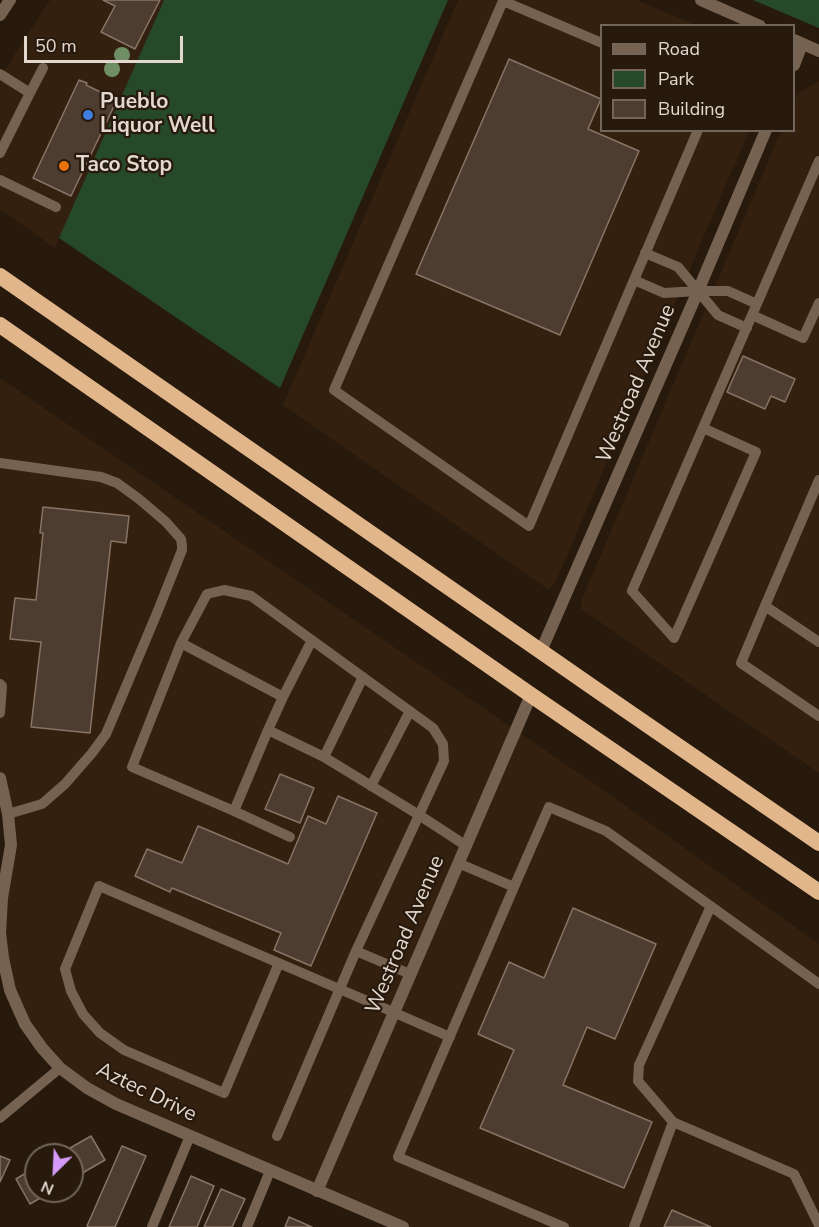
<!DOCTYPE html>
<style>
body{margin:0}
#map{position:relative;width:819px;height:1227px;overflow:hidden;background:#28190d;font-family:"Nunito Sans",sans-serif}
canvas{display:block}
.legend{position:absolute;left:600px;top:24px;width:195px;height:108px;box-sizing:border-box;background:#28190d;border:2px solid #72655b;margin:0;padding:8px 10px;list-style:none;font-size:18px;color:#e2d8cf}
.legend li{display:flex;align-items:center;gap:12px;height:30px}
.legend b{width:30px;border:2px solid #72655b}
.north{position:absolute;left:24px;top:1143px;width:60px;height:60px;box-sizing:border-box;background:#28190d;border:2px solid #72655b;border-radius:50%;rotate:204deg;font-size:16px;font-weight:700;line-height:24px;text-align:center;color:#e2d8cf}
.north::after{content:'';display:block;margin:auto;width:21px;height:27px;background:#d59bfa;clip-path:polygon(50% 0,100% 100%,50% 72%,0 100%)}
.scale{position:absolute;left:24px;top:36px;width:159px;height:27px;box-sizing:border-box;border:3px solid #e2d8cf;border-top:0;padding-left:8px;font-size:18px;line-height:21px;white-space:nowrap;color:#e2d8cf;-webkit-text-stroke:4px #28190d;paint-order:stroke}
</style>
<div id="map">
<canvas width="819" height="1227"></canvas>
<ul class="legend">
<li><b style="height:8px;background:#756250"></b>Road</li>
<li><b style="height:16px;background:#264a29"></b>Park</li>
<li><b style="height:16px;background:#4d3d30"></b>Building</li>
</ul>
<div class="north">N</div>
<div class="scale">50 m</div>
</div>
<script>
const context = document.querySelector('canvas').getContext('2d');
context.lineJoin = 'round';
function fillPath(path, color) { context.fillStyle = color; context.fill(path, 'evenodd'); }
const poly = rows => new Path2D(rows.map(r => 'M' + r).join(''));
function trace(path, color, width, dash) { context.strokeStyle = color; context.lineWidth = width; context.lineCap = dash ? 'butt' : 'round'; context.setLineDash(dash || []); context.stroke(path); }
function drawText(font, color, halo, rows, align = 'center') {
  context.font = font + ' "Nunito Sans",sans-serif'; context.lineWidth = 4.5; context.setLineDash([]); context.textBaseline = 'middle'; context.strokeStyle = halo; context.fillStyle = color; for (const [text, x, y, turn = 0] of rows) {
    context.save(); context.translate(x, y); context.rotate((+turn || 0) * Math.PI / 180); context.textAlign = isNaN(turn) ? turn : align; if (halo) context.strokeText(text, 0, 0); context.fillText(text, 0, 0); context.restore();
  }
}
fillPath(poly([
 [50,0,164,0,55,248,0,209,0,77],
 [458,0,637,0,695,25,602,26,602,130,749,131,557,579,554,584,548,589,283,405],
 [819,81,819,773,581,609,582,599,781,131,794,130,794,102,797,94],
 [0,378,602,789,819,944,819,1227,403,1227,87,1088,25,1024,3,958,8,868,0,778]
]), '#34200e');
fillPath(poly([
 [164,0,448,0,280,388,59,238],
 [753,0,819,0,819,28]
]), '#264a29');
const building = poly([
 [103,0,160,0,135,49,101,32,115,6,103,0],
 [509,59,601,99,588,129,639,151,560,335,416,274,509,59],
 [79,80,87,83,86,85,117,100,71,196,33,178,79,80],
 [743,356,795,379,785,402,771,396,765,409,727,392,743,356],
 [43,507,129,516,126,543,111,541,90,733,31,727,41,642,10,639,15,598,36,600,43,533,40,533,43,507],
 [280,774,314,788,300,823,265,809,280,774],
 [338,796,377,813,311,966,274,950,281,933,172,888,170,892,135,876,147,849,182,863,198,826,288,864,308,816,326,824,338,796],
 [573,908,656,944,615,1039,587,1027,563,1085,652,1122,624,1188,480,1128,514,1050,478,1034,509,962,544,978,573,908],
 [91,1136,105,1160,72,1179,72,1155,58,1155,91,1136],
 [122,1146,146,1156,115,1227,89,1227,87,1226,122,1146],
 [0,1156,10,1160,0,1182,0,1156],
 [36,1167,36,1191,52,1191,30,1204,16,1179,36,1167],
 [191,1176,214,1186,197,1227,169,1227,191,1176],
 [221,1189,245,1199,232,1227,204,1227,221,1189],
 [672,1210,711,1227,664,1227,672,1210],
 [289,1217,312,1227,285,1227,289,1217]
]);
fillPath(building, '#4d3d30');
trace(building, '#877466', 1.5);
trace(poly([
 [602,43,503,1,334,390,529,526,698,130],
 [0,74,30,93,0,153],
 [30,93,43,68],
 [0,180,56,207],
 [645,253,678,267,698,291],
 [634,280,664,293,698,291],
 [752,315,803,338,819,303],
 [747,328,718,315,698,291,728,291,757,304],
 [703,428,756,452,674,638,632,591,819,161],
 [0,463,101,477,117,483,139,499,166,522,181,539,182,546,182,550,157,613,106,734,92,753,65,784,42,804,8,814],
 [819,480,765,606,819,642],
 [765,606,741,663,819,716],
 [181,643,132,767,234,811,268,730],
 [0,684,2,686,0,713],
 [283,697,312,640],
 [324,757,363,677],
 [371,786,410,711],
 [234,811,290,837],
 [458,863,514,887,549,807,606,831,819,984],
 [514,887,398,1157,564,1227],
 [279,963,224,1093,124,1050,100,1033,83,1014,71,991,65,969,99,886,393,1012,450,1037],
 [410,974,356,951,419,815,444,761,443,744,433,728,251,596,224,590,207,594,181,643,283,697,268,730,324,757,419,815,465,845],
 [0,1118,60,1068],
 [673,1122,794,1174,819,1225],
 [277,1136,356,951],
 [152,1227,190,1136],
 [247,1227,270,1171],
 [634,1227,673,1122,638,1081,639,1065,711,906]
]), '#756250', 10);
trace(poly([
 [794,65,802,44],
 [541,651,698,291,766,130],
 [0,778,8,814,11,845,2,898,0,933,3,958,10,990,25,1024,42,1048,60,1068,87,1088,116,1104,403,1227],
 [317,1191,531,695]
]), '#756250', 12);
trace(poly([
 [701,0,760,26],
 [0,15,10,0],
 [794,40,819,51]
]), '#756250', 12);
trace(poly([
 [0,276,601,693,819,843],
 [0,325,531,695,819,892]
]), '#e2b68b', 16);
context.fillStyle = '#6f8e65';
for (const [x, y] of [
 [122,55],
 [112,69]
]) { context.beginPath(); context.arc(x, y, 8, 0, 2 * Math.PI); context.fill(); }
for (const [x, y, r, color] of [
 [88,115,6,"#3f7fe0"],
 [64,166,6,"#e8710a"]
]) { const dot = new Path2D(); dot.arc(x, y, r, 0, 2 * Math.PI); context.fillStyle = color; context.fill(dot); trace(dot, '#28190d', 2); }
drawText('bold 21px', '#e2d8cf', '#28190d', [
 ["Pueblo",100,103],
 ["Liquor Well",100,127],
 ["Taco Stop",76,166]
], 'left');
drawText('21px', '#e2d8cf', '#28190d', [
 ["Westroad Avenue",637,384,-67],
 ["Westroad Avenue",406,935,-67],
 ["Aztec Drive",146,1093,26]
]);
</script>
